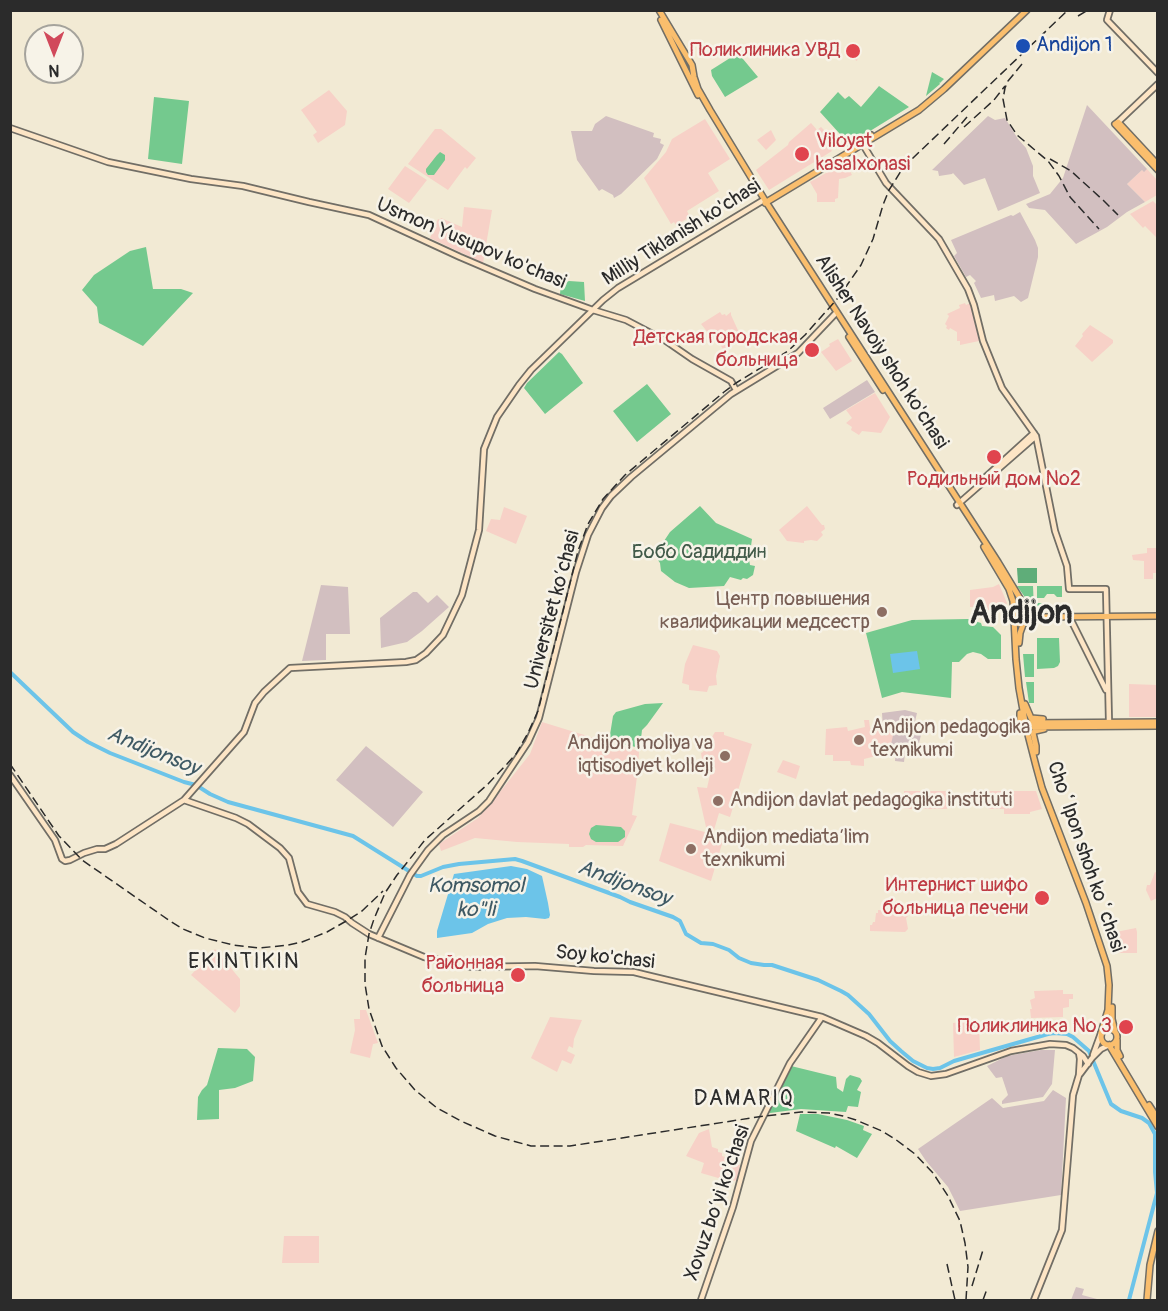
<!DOCTYPE html>
<meta charset="utf-8">
<style>
body{margin:0}
#map{position:relative;width:1168px;height:1311px;overflow:hidden;background:#f2ead4;font-family:Pangolin,sans-serif}
canvas{display:block}
.frame{position:absolute;inset:0;border:12px solid #2b2b2b;pointer-events:none}
.north{position:absolute;left:24px;top:24px;width:60px;height:60px;box-sizing:border-box;background:#f7f3e8;border:2px solid #a5a39c;border-radius:50%;rotate:180deg;font-size:16px;font-weight:700;line-height:24px;text-align:center;color:#2b2b2b}
.north::after{content:'';display:block;margin:auto;width:21px;height:27px;background:#d1495b;clip-path:polygon(50% 0,100% 100%,50% 72%,0 100%)}
</style>
<div id="map">
<canvas width="1168" height="1311"></canvas>
<div class="frame"></div>
<div class="north">N</div>
</div>
<script>
const context = document.querySelector('canvas').getContext('2d');
context.lineJoin = 'round';
function fillPath(path, color) { context.fillStyle = color; context.fill(path, 'evenodd'); }
const poly = rows => new Path2D(rows.map(r => 'M' + r).join(''));
function trace(path, color, width, dash) { context.strokeStyle = color; context.lineWidth = width; context.lineCap = dash ? 'butt' : 'round'; context.setLineDash(dash || []); context.stroke(path); }
function drawText(font, color, halo, rows, align = 'center') {
  context.font = font + ' Pangolin,sans-serif'; context.lineWidth = 5; context.setLineDash([]); context.textBaseline = 'middle'; context.strokeStyle = halo; context.fillStyle = color; for (const [text, x, y, turn = 0] of rows) {
    context.save(); context.translate(x, y); context.rotate((+turn || 0) * Math.PI / 180); context.textAlign = isNaN(turn) ? turn : align; if (halo) context.strokeText(text, 0, 0); context.fillText(text, 0, 0); context.restore();
  }
}
fillPath(poly([
 [848,44,860,48,857,61,847,55],
 [329,90,347,111,345,125,318,143,313,135,317,132,301,110],
 [705,119,730,159,708,173,719,191,687,211,690,217,676,225,674,222,671,224,644,178,666,152,672,139],
 [811,123,817,130,821,127,831,137,825,141,832,151,769,190,756,170,788,145,789,142],
 [435,129,441,129,476,158,467,169,465,167,448,190,408,164],
 [771,130,776,140,766,150,757,140],
 [851,159,854,164,848,167,852,175,845,178,839,179,838,198,835,199,835,202,817,202,817,194,810,182],
 [405,166,427,180,409,203,388,189],
 [1147,169,1157,180,1157,195,1145,202,1127,184,1142,170,1144,171],
 [1153,201,1157,205,1157,235,1156,237,1145,226,1143,228,1130,214],
 [464,207,492,210,483,263,430,238,438,219,440,220,441,218,462,227],
 [965,303,966,305,970,303,979,341,960,345,960,341,957,341,957,332,950,328,949,330,946,328,947,326,945,324,949,316,947,314,960,308,959,305],
 [720,312,722,315,725,314,726,316,731,312,731,315,741,337,741,339,736,342,723,349,716,338,713,339,701,324],
 [1090,325,1113,340,1113,343,1092,362,1075,346,1083,336,1082,334],
 [838,339,852,361,836,371,821,352,830,346,829,344],
 [875,393,890,417,881,433,862,431,859,435,851,430,852,427,846,423,852,418,846,410],
 [807,506,822,525,824,525,825,529,821,532,823,535,817,541,811,540,804,541,804,543,787,541,779,530],
 [504,507,527,516,516,544,486,531,491,519,500,520],
 [1147,548,1157,548,1157,573,1153,573,1153,579,1144,579,1144,561,1133,560,1132,555,1147,553],
 [999,584,1007,603,1005,608,994,610,973,610,973,607,970,607,970,590,993,587],
 [693,645,717,651,720,656,716,676,717,685,709,686,707,692,689,690,689,685,682,683,685,664],
 [1129,684,1157,685,1157,717,1129,717],
 [864,720,869,720,870,728,883,728,894,731,894,749,896,749,895,756,876,756,864,759,864,766,851,765,850,761,833,761,833,755,825,755,826,729,847,727,848,731,865,727],
 [542,722,607,742,639,751,638,769,632,815,637,816,623,846,586,845,583,847,569,847,569,844,517,842,475,838,441,851,439,844,478,818,492,802,530,754],
 [715,732,724,732,724,735,752,744,730,817,719,813,714,830,706,827,697,787,707,788,710,775,716,769,711,766,711,764,702,759,701,753,703,752],
 [783,760,800,766,796,779,777,772],
 [904,791,947,791,947,809,904,809],
 [988,791,1036,791,1042,809,1030,812,1030,814,1004,814,1004,809,988,809],
 [670,823,724,837,711,881,659,861],
 [1155,872,1157,873,1157,898,1151,901,1146,890,1147,885,1150,885],
 [878,910,908,911,908,916,906,918,908,929,905,932,870,931,870,925,872,925,873,922,875,922,876,913,878,913],
 [1136,928,1137,932,1137,953,1113,953,1108,938,1112,937,1111,933],
 [215,949,240,979,240,1006,235,1013,191,975],
 [1063,990,1063,994,1073,994,1073,999,1069,999,1069,1007,1063,1008,1063,1017,1031,1018,1030,1009,1032,1009,1030,1000,1035,998,1034,991],
 [360,1010,366,1010,378,1043,373,1044,370,1058,350,1053,355,1030,354,1019,360,1019],
 [550,1017,582,1020,574,1039,573,1048,569,1046,567,1051,575,1055,571,1064,562,1060,557,1072,531,1058],
 [965,1022,966,1024,979,1024,980,1050,954,1057,953,1023],
 [709,1129,712,1147,718,1149,718,1152,722,1153,722,1156,725,1157,724,1160,740,1165,737,1179,735,1181,732,1180,732,1182,701,1173,704,1163,686,1156,699,1133],
 [284,1236,319,1236,319,1263,282,1263]
]), '#f7d1c7');
fillPath(poly([
 [1087,105,1147,169,1144,172,1142,170,1127,184,1145,202,1127,212,1107,227,1076,244,1045,210,1029,208,1026,204,1050,194,1063,178],
 [606,116,654,133,653,137,661,139,660,143,664,145,657,159,621,194,614,198,613,195,602,189,599,191,577,160,571,131,592,131,595,124],
 [988,116,995,120,1005,118,1018,139,1026,148,1033,166,1033,176,1040,193,998,211,985,178,964,185,953,173,952,174,939,176,938,171,932,170],
 [1020,212,1035,240,1038,248,1038,257,1028,298,1021,302,1014,296,995,301,994,295,981,298,974,283,976,281,970,275,966,277,954,256,957,253,951,240,1011,215,1013,216],
 [867,380,875,392,830,419,823,408],
 [321,585,348,587,350,634,326,634,326,660,302,661],
 [413,592,417,592,428,603,437,595,449,607,422,631,407,642,381,648,380,618],
 [905,710,917,713,914,726,922,731,919,743,912,747,911,754,905,754,904,762,895,761,896,750,890,749,894,731,883,729,882,713],
 [366,746,423,792,393,827,336,780],
 [1041,1050,1055,1050,1052,1084,1043,1097,1002,1104,1002,1101,1008,1095,1002,1077,996,1078,987,1066,1007,1056],
 [1053,1090,1066,1098,1061,1195,960,1211,948,1187,926,1161,918,1149,992,1098,1003,1108,1044,1101],
 [1076,1287,1084,1289,1082,1295,1097,1299,1113,1300,1071,1300]
]), '#d2bfc0');
fillPath(poly([
 [738,53,758,77,725,97,712,76,711,70],
 [932,72,944,79,940,83,939,82,940,84,926,96],
 [879,86,909,107,849,144,820,112,838,92,845,99,849,96,861,107],
 [154,97,189,101,182,164,148,159],
 [440,152,445,155,445,160,434,175,428,175,426,172,426,169,437,155],
 [146,247,153,289,181,289,193,293,143,346,99,323,97,307,82,290,94,275,130,251],
 [569,281,584,282,585,301,560,294,561,284],
 [559,352,562,354,583,383,545,414,524,388,527,383],
 [647,384,671,414,637,442,613,411],
 [700,506,716,523,752,539,749,560,750,565,755,566,753,575,747,579,743,578,741,580,730,577,724,586,689,588,675,582,661,571,660,563,655,556,658,550,670,532],
 [1017,586,1033,586,1034,610],
 [1037,586,1062,586,1062,597,1057,597,1054,594,1047,594,1044,598,1037,598],
 [1037,603,1044,603,1048,606,1054,606,1057,603,1062,603,1062,610,1037,610],
 [968,619,981,623,982,626,993,627,1001,635,1001,659,988,659,981,654,973,652,967,654,959,662,952,662,951,698,902,692,882,698,866,633,912,620],
 [1037,638,1059,638,1060,662,1058,666,1054,668,1037,669],
 [1023,654,1034,654,1034,677,1025,677],
 [1026,682,1034,682,1034,703,1029,703],
 [663,703,647,725,642,730,640,748,609,741,613,716,616,712,645,704],
 [596,825,621,827,625,831,625,837,618,842,596,842,591,839,589,834,591,828],
 [218,1048,247,1049,255,1057,253,1081,235,1088,219,1090,219,1119,197,1120,198,1097,202,1090,207,1085],
 [791,1066,836,1077,837,1088,843,1092,846,1079,850,1075,860,1078,862,1081,857,1090,861,1092,858,1107,848,1106,846,1112,801,1109,770,1113,768,1111],
 [800,1114,818,1114,847,1120,864,1126,863,1130,872,1134,857,1158,836,1146,835,1148,796,1131]
]), '#74c98e');
fillPath(poly([
 [1017,568,1037,568,1037,583,1018,583]
]), '#5fad79');
fillPath(poly([
 [917,651,920,669,893,673,890,654],
 [511,866,527,869,542,876,548,903,550,915,549,918,545,919,526,917,507,918,488,924,472,933,437,938,437,931,454,874]
]), '#6cc4e9');
trace(poly([
 [10,672,73,732,88,742,110,753,184,782,196,785,210,794,228,802,353,836,417,876,421,876,443,867,459,864,515,859,522,861,620,897,630,902,673,917,680,921,686,934,701,943,713,944,729,950,739,958,751,963,764,965,772,965,818,980,841,991,848,995,869,1014,890,1041,901,1051,913,1061,927,1068,933,1069,940,1068,954,1061,1048,1034,1054,1033,1067,1034,1073,1037,1089,1051,1111,1104,1121,1111,1142,1118,1149,1123,1155,1134,1155,1172,1157,1193,1129,1300]
]), '#6cc4e9', 4);
const secondary = poly([
 [1110,10,1107,20,1158,73],
 [1118,122,1158,84],
 [10,128,108,162,191,179,243,186,309,202,369,215,460,257,535,289,593,310,626,320,666,341,692,359,731,381,736,390],
 [862,143,886,183,939,239,968,289,974,305,983,341,1002,388,1036,436,1055,531,1067,566,1069,589,1106,589,1109,722],
 [978,484,1034,433],
 [957,505,1036,436],
 [1070,614,1072,622,1106,690],
 [10,775,55,840,62,859,65,861,70,860,84,853,97,849,105,849,116,844,184,800,244,732,255,703,264,692,290,668,406,662,416,660,426,653,443,635,462,595,479,530,484,449,497,417,519,385,531,370,603,300,618,288,762,201],
 [184,800,236,818,248,824,280,848,289,858,298,892,307,904,335,912,345,917,352,923,369,934,424,957,472,967,535,966,594,971,634,972,646,975,822,1017,866,1036,878,1043,908,1066,918,1072,931,1076,946,1074,1011,1051,1050,1044,1066,1045,1073,1048,1083,1056,1088,1064],
 [378,938,410,875,428,850,443,835,479,811,489,801,528,742,539,718,576,572,588,535,602,508,611,496,631,477,731,394,798,353,835,314],
 [1093,1055,1101,1033],
 [1080,1074,1092,1058,1101,1049,1109,1045],
 [701,1300,733,1207,751,1141,790,1063,822,1017],
 [1034,1300,1062,1230,1073,1095,1079,1075,1080,1059,1079,1053]
]);
const primary = poly([
 [659,10,692,65,694,77,698,89,710,110,766,202,998,562,1027,610],
 [661,20,698,95],
 [850,147,871,135],
 [1158,165,1118,122,1115,124,1158,170],
 [765,203,919,110,944,89,1027,10],
 [849,337,883,390],
 [984,547,1009,589,1013,601,1014,615],
 '1013 616a8 8 0 1 1 16 0a8 8 0 1 1-16 0Z',
 [1014,618,1016,659,1019,688,1026,727,1036,766,1042,788,1086,903,1107,966,1109,985,1108,1010,1101,1033],
 [1027,620,1041,617,1158,616],
 [1019,643,1020,633,1024,622],
 [1025,704,1031,718,1043,719],
 [1025,723,1158,722],
 [1026,727,1158,726],
 [1011,728,1020,721,1020,713],
 [1036,752,1036,746,1033,733,1035,731,1044,729],
 [1112,1007,1112,1019,1115,1031],
 '1101 1037a8 8 0 1 1 16 0a8 8 0 1 1-16 0Z',
 [1117,1040,1117,1050,1120,1056],
 [1109,1045,1158,1127],
 [1149,1105,1158,1119],
 [1147,1300,1150,1265,1158,1231]
]);
trace(secondary, '#716e66', 8);
trace(primary, '#716e66', 8);
trace(secondary, '#fde5c5', 4.5);
trace(primary, '#fabe6d', 5);
trace(poly([
 [1078,16,1088,10],
 [1022,64,1008,81,1005,88,1003,99,1007,120,1017,135,1048,161,1059,176,1070,197,1099,229],
 [964,127,994,100,1005,86],
 [944,144,967,117],
 [1050,159,1071,171,1104,201,1118,215],
 [10,764,59,836,82,860,170,921,183,929,205,938,233,945,260,948,288,945,302,942,327,932,348,920,362,911,383,891],
 [947,1264,955,1300],
 [972,1286,983,1250],
 [966,1300,968,1267,965,1243,960,1221,948,1196,933,1173,915,1154,895,1139,882,1131,856,1120,843,1116,829,1113,801,1112,764,1116,570,1146,531,1146,495,1136,461,1121,437,1108,415,1090,396,1068,382,1046,369,1009,365,984,365,958,369,934,374,919,385,893,397,875,425,840,488,784,507,764,516,754,528,733,538,711,578,551,588,524,603,499,625,475,724,392,736,383,788,351,805,335,838,298,861,265,873,239,883,205,889,190,901,171,913,158,1068,10],
 [983,1300,987,1289]
]), '#2b2b2b', 1.5, [9, 4.5]);
for (const [x, y, r, color] of [
 [1023,46,8,"#1a4fb4"],
 [853,51,8,"#e0444e"],
 [802,154,8,"#e0444e"],
 [812,350,8,"#e0444e"],
 [994,457,8,"#e0444e"],
 [882,612,6,"#8d6e63"],
 [859,740,6,"#8d6e63"],
 [725,756,6,"#8d6e63"],
 [718,801,6,"#8d6e63"],
 [691,849,6,"#8d6e63"],
 [1042,898,8,"#e0444e"],
 [518,975,8,"#e0444e"],
 [1126,1027,8,"#e0444e"]
]) { const dot = new Path2D(); dot.arc(x, y, r, 0, 2 * Math.PI); context.fillStyle = color; context.fill(dot); trace(dot, '#f7f3e8', 2); }
drawText('20px', '#164399', '#f7f3e8', [
 ["Andijon 1",1036,46]
], 'left');
drawText('20px', '#be3a42', '#f7f3e8', [
 ["Поликлиника УВД",840,51],
 ["Viloyat",816,142,"left"],
 ["kasalxonasi",816,165,"left"],
 ["Детская городская",798,338],
 ["больница",798,361],
 ["Родильный дом №2",994,480,"center"],
 ["Интернист шифо",1028,886],
 ["больница печени",1028,909],
 ["Районная",504,964],
 ["больница",504,987],
 ["Поликлиника № 3",1112,1027]
], 'right');
drawText('20px', '#2b2b2b', '#f7f3e8', [
 ["Milliy Tiklanish ko'chasi",682,233,-32],
 ["Usmon Yusupov ko'chasi",471,244,23],
 ["Alisher Navoiy shoh ko'chasi",881,352,57],
 ["Universitet kо‘chasi",553,610,-75],
 ["Choʻlpon shoh koʻchasi",1085,857,71],
 ["Soy ko'chasi",605,958,6],
 ["Xovuz bo‘yi ko'chasi",718,1203,-71]
]);
drawText('20px', '#415a49', '#f7f3e8', [
 ["Бобо Садиддин",699,553]
]);
drawText('20px', '#785e54', '#f7f3e8', [
 ["Центр повышения",870,600,"right"],
 ["квалификации медсестр",870,623,"right"],
 ["Andijon pedagogika",871,728],
 ["texnikumi",871,751],
 ["Andijon moliya va",713,744,"right"],
 ["iqtisodiyet kolleji",713,767,"right"],
 ["Andijon davlat pedagogika instituti",730,801],
 ["Andijon mediataʼlim",703,838],
 ["texnikumi",703,861]
], 'left');
drawText('italic 21px', '#3e5964', '#f7f3e8', [
 ["Andijonsoy",153,752,22],
 ["Andijonsoy",624,884,20],
 ["Komsomol",476,887],
 ["ko\"li",476,911]
]);
context.letterSpacing = '1.5px';
drawText('22px', '#2b2b2b', '#f7f3e8', [
 ["EKINTIKIN",244,962],
 ["DAMARIQ",744,1099]
]);
context.letterSpacing = '0px';
drawText('bold 32px', '#2b2b2b', '#f7f3e8', [
 ["Andijon",1021,615]
]);
</script>
